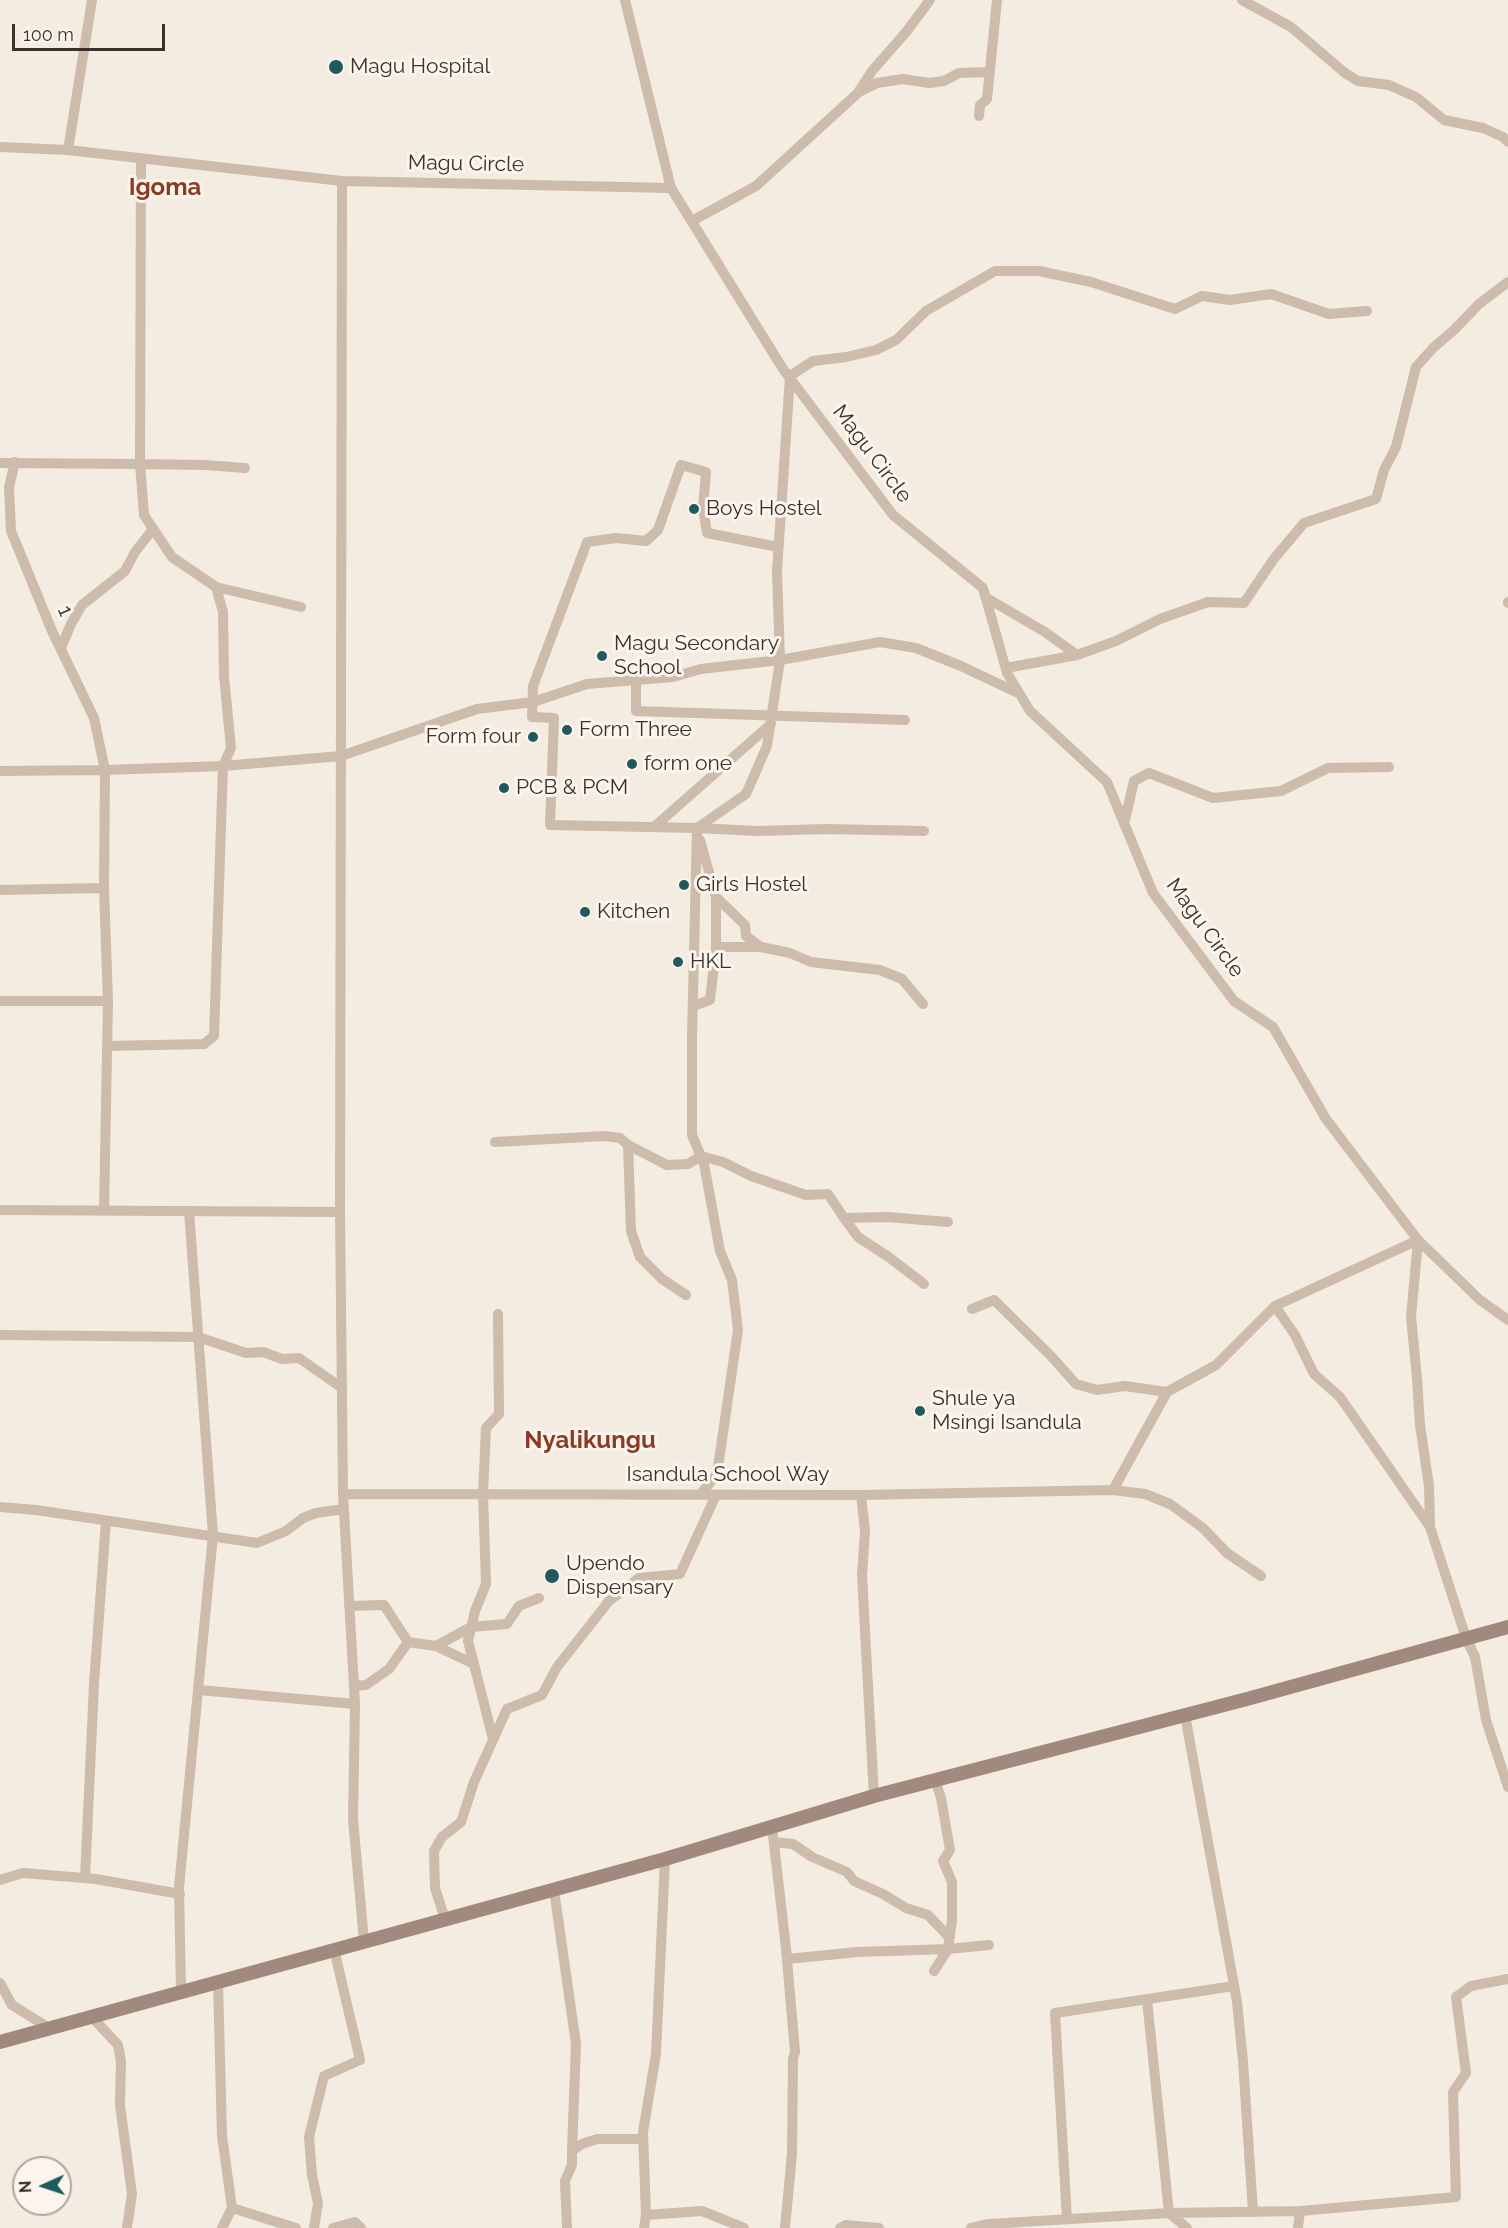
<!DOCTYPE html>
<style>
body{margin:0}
#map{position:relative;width:1508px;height:2228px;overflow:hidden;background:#f4ebe1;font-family:Raleway,sans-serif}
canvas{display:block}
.north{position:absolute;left:12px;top:2156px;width:60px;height:60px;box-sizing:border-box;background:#fbf5ee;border:2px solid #aea6a0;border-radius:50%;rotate:267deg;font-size:16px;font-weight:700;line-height:24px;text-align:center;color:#3b302b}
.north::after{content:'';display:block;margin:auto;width:21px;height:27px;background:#1f5a5e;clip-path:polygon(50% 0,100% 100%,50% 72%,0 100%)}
.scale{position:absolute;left:12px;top:24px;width:153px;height:27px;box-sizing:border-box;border:3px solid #3b302b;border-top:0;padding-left:8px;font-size:18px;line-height:21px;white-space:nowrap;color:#3b302b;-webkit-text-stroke:4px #fbf5ee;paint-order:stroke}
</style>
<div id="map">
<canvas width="1508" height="2228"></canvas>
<div class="north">N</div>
<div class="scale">100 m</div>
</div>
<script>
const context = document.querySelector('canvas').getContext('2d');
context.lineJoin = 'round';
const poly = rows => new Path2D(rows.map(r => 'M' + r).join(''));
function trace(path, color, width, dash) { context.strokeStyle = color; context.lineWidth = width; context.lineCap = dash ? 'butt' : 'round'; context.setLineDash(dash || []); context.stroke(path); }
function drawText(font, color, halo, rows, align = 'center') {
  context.font = font + ' Raleway,sans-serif'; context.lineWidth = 6; context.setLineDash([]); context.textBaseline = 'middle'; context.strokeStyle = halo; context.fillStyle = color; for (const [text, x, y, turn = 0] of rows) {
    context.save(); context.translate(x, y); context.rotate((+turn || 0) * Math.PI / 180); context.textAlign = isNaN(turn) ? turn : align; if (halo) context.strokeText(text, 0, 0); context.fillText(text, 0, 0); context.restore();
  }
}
trace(poly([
 [92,0,68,150,342,181,340,1212,343,1494,355,1704,353,1819,364,1941],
 [625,0,671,188],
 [1242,0,1291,27,1345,73,1358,81,1389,85,1416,97,1444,120,1483,128,1503,137,1508,142],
 [859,91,872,71,907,31,930,0],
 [979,116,980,105,987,99,997,0],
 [0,147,68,150],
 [342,181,671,188,783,369,893,515,983,588,1007,673,1030,711,1107,782,1153,893,1234,1001,1273,1027,1326,1119,1418,1240,1480,1300,1508,1320],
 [692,221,756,186,859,92,877,83,903,79,929,83,944,81,959,73,989,72],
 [15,462,9,487,11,531,52,631,94,718,105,770,104,888,108,1001,104,1211],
 [0,463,140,464,141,158],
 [216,587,301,607],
 [985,597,1045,632,1077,655,1116,641,1160,619,1208,602,1244,603,1273,560,1304,523,1376,499,1384,470,1396,447,1416,367,1433,348,1455,329,1479,304,1508,282],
 [1508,602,1508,603],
 [61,648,71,624,82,605,125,571,135,552,153,529],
 [1006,668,1077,655],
 [636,680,636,711,905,720],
 [0,771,105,770,223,766,341,756,477,709,533,702,587,684,673,677,701,669,780,660,880,642,916,648,961,666,1018,693],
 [1124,824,1134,781,1149,773,1213,798,1281,791,1328,768,1389,767],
 [654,827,771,724],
 [697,828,550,825,554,718,532,717,533,686,587,542,616,538,646,541,658,530,681,465,706,472,703,508,707,533,778,547],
 [697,828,692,1036,692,1135,704,1164,720,1251,732,1280,738,1330,717,1474,700,1495],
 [924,831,826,829,757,831,697,828,746,794,767,746,780,660,777,571,790,376,813,361,846,357,876,350,896,340,926,311,995,271,1039,271,1091,282,1175,309,1202,296,1230,300,1271,294,1329,314,1367,311],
 [700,840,716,897,745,925,746,936,761,947],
 [0,890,104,888],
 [716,947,716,897],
 [0,1001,108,1001],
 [693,1006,710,1000,716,947,761,947,790,953,811,962,880,970,902,979,923,1004],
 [107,1046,204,1044,214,1036,223,766,231,748,224,676,223,612,216,587,172,557,144,515,140,464,205,465,245,468],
 [495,1142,605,1136,620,1138,628,1145,631,1231,640,1257,662,1279,686,1295],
 [628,1145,667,1165,688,1164,701,1156,723,1162,751,1176,806,1195,828,1194,844,1218,887,1217,948,1222],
 [0,1210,340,1212],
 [844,1218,858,1237,890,1258,924,1284],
 [1418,1240,1411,1317,1417,1378,1420,1425,1429,1486,1430,1526],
 [1275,1306,1295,1335,1314,1374,1340,1397,1430,1527,1466,1638,1475,1657,1486,1720,1508,1787],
 [972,1309,994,1300,1051,1356,1076,1384,1097,1390,1125,1386,1167,1392],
 [0,1335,198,1337,246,1353,263,1352,282,1359,299,1358,342,1388],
 [1113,1490,1167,1392,1216,1365,1275,1306,1418,1240],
 [343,1494,861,1495,1113,1490,1145,1494,1170,1504,1203,1528,1227,1553,1261,1576],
 [861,1495,865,1531,862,1575,874,1796],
 [0,1507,36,1510,257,1543,286,1531,303,1518,316,1513,344,1509],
 [349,1606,384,1605,408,1642,436,1646,474,1664,493,1739],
 [436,1646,471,1627,507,1624,519,1606,539,1598],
 [474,1664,468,1641,475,1611,486,1584,483,1494,486,1428,499,1414,498,1314],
 [354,1686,366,1685,389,1669,408,1642],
 [199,1690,355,1704],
 [1185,1715,1237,2002,1243,2061,1253,2212],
 [772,1827,786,1948,795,2052,793,2059,792,2154,785,2228],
 [774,1842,793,1844,812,1857,847,1872,854,1881,883,1894,906,1908,928,1915,949,1937],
 [85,1878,94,1684,106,1521],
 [0,1880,23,1873,96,1879,180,1894],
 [554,1890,576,2044,572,2151],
 [445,1919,435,1888,434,1851,442,1837,461,1822,474,1782,507,1709,542,1695,557,1667,609,1601,639,1578,680,1574,716,1495],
 [787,1959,858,1952,948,1949,952,1920,952,1882,943,1861,950,1850,941,1798,935,1780],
 [934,1971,948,1949,989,1945],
 [218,1981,222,2136,232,2208,222,2228],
 [0,1983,12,2005,49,2028],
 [181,1991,179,1887,213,1535,189,1211],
 [1147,2000,1169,2213,1187,2228],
 [91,2016,118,2045,121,2061,120,2105,132,2194,127,2228],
 [232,2208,296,2228],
 [646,2215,702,2211,744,2228],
 [1067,2219,1055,2013,1234,1986],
 [314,2228,318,2203,312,2175,309,2137,324,2076,360,2060,334,1949],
 [333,2228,355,2222,361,2228],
 [567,2228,565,2181,572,2165,572,2151,582,2144,597,2139,643,2139],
 [644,2228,646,2215,643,2132,656,2054,665,1859],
 [840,2228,846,2225,879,2228],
 [971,2228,989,2224,1169,2213,1300,2211,1456,2197,1453,2092,1466,2073,1456,1997,1471,1986,1508,1979],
 [1298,2228,1300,2211]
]), '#cdbbac', 10);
trace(poly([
 [0,2042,665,1859,874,1796,1247,1699,1508,1627]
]), '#a18a7d', 14);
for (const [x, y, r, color] of [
 [336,67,8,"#1f5a5e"],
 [694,509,6,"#1f5a5e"],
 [602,656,6,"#1f5a5e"],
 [567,730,6,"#1f5a5e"],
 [533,737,6,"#1f5a5e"],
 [632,764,6,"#1f5a5e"],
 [504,788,6,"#1f5a5e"],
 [684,885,6,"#1f5a5e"],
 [585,912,6,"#1f5a5e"],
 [678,962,6,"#1f5a5e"],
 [920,1411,6,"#1f5a5e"],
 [552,1576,8,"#1f5a5e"]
]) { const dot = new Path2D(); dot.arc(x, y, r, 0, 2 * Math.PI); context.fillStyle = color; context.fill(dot); trace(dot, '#fbf5ee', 2); }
drawText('21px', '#3b302b', '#fbf5ee', [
 ["Magu Hospital",350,67],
 ["Boys Hostel",706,509],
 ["Magu Secondary",614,644],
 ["School",614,668],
 ["Form Three",579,730],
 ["Form four",521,737,"right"],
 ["form one",644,764],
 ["PCB & PCM",516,788],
 ["Girls Hostel",696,885],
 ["Kitchen",597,912],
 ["HKL",690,962],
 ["Shule ya",932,1399],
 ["Msingi Isandula",932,1423],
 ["Upendo",566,1564],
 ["Dispensary",566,1588]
], 'left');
drawText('21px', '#3b302b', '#fbf5ee', [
 ["Magu Circle",466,164,1],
 ["Magu Circle",872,454,53],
 ["1",65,611,67],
 ["Magu Circle",1205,928,54],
 ["Isandula School Way",728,1475]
]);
drawText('bold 24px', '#8c3b22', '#fbf5ee', [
 ["Igoma",165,188],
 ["Nyalikungu",590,1441]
]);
</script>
